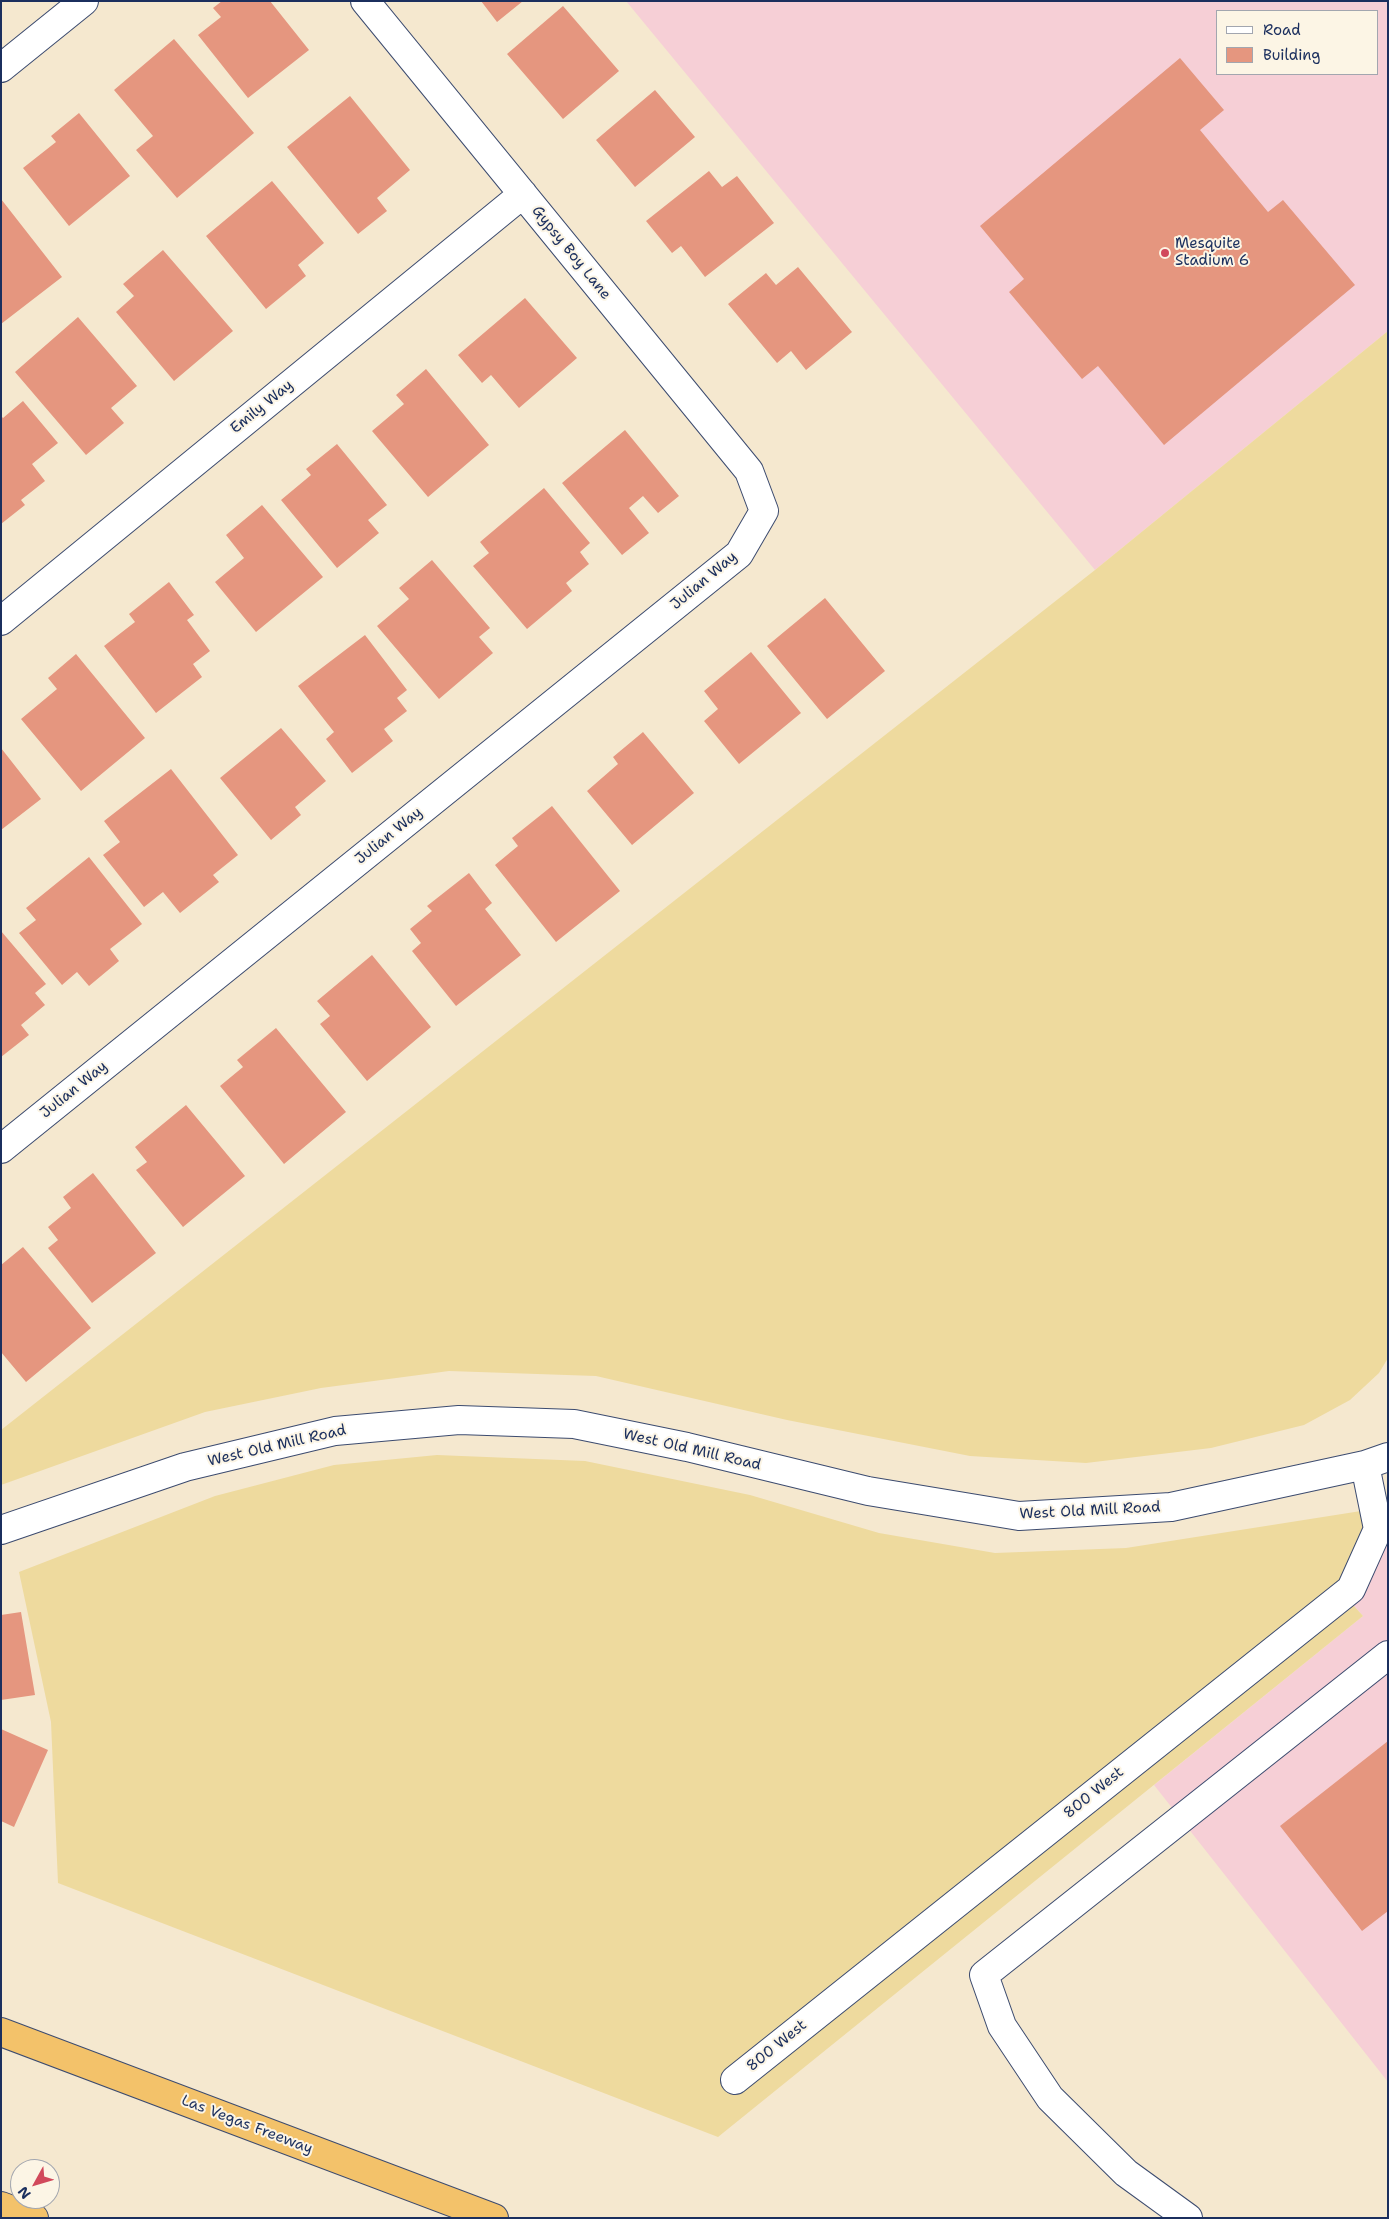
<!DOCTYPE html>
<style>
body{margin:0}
#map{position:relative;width:1389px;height:2219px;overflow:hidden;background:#f5e8cf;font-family:"Shantell Sans",sans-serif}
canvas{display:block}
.frame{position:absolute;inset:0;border:2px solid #1b2f5e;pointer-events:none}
.legend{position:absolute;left:1216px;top:10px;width:162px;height:65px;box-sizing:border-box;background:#fcf5e5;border:1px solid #a2a6af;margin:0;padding:6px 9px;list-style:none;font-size:15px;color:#1b2f5e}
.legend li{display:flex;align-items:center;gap:10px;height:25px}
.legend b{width:25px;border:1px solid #a2a6af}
.north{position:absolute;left:10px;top:2159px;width:50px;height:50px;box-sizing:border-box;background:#fcf5e5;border:1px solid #a2a6af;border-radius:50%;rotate:231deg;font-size:14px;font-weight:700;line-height:20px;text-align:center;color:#1b2f5e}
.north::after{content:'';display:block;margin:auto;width:18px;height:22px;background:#d1495b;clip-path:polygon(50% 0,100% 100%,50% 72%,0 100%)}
</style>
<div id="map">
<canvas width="1389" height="2219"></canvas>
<div class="frame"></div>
<ul class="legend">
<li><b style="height:6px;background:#fff"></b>Road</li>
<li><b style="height:14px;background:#e5967f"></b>Building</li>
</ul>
<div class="north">N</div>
</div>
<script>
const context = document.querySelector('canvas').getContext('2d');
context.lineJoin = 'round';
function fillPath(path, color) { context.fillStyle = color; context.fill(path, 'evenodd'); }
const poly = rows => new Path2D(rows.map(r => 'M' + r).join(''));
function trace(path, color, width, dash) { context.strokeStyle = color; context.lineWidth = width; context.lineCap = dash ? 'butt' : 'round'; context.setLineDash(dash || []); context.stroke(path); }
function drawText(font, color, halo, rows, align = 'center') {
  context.font = font + ' "Shantell Sans",sans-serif'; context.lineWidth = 4; context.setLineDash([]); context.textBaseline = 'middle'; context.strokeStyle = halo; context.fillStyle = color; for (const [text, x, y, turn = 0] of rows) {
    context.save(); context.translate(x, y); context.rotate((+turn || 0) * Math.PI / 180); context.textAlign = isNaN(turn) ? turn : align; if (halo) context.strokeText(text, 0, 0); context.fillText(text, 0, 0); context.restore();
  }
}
fillPath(poly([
 [626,1,1388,1,1388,331,1095,570],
 [1218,11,1378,11,1378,74,1218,74],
 [1388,1506,1388,2082,1154,1785,1363,1616,1336,1586,1380,1508]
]), '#f6cfd6');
fillPath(poly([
 [1388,331,1388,1358,1379,1373,1350,1400,1304,1425,1211,1448,1086,1463,970,1456,787,1420,596,1376,449,1371,321,1388,205,1412,1,1485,1,1430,1095,570],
 [437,1455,585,1461,750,1495,879,1533,995,1553,1126,1548,1380,1508,1385,1540,1336,1586,1363,1616,718,2137,58,1883,51,1722,19,1572,215,1496,334,1465]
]), '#eeda9e');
fillPath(poly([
 [222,1,270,1,309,50,248,98,198,35,221,17,213,8],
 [481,1,523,1,497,22],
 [563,6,619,71,563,119,507,54],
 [174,39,254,133,177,198,136,150,153,136,114,90],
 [1180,58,1224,110,1200,130,1268,212,1283,200,1355,285,1164,445,1098,366,1082,379,1009,292,1024,279,980,226],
 [655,90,695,137,635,187,596,140],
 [350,96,410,170,377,198,387,211,358,234,287,147],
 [79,113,130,176,69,226,23,168,56,142,51,136],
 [709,171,722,187,737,176,774,223,705,277,681,246,672,253,646,221],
 [272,181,324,243,298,265,306,276,266,309,206,236],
 [1,199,62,277,1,324],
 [163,250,233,331,174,381,116,312,134,296,123,284],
 [798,267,852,332,806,370,791,351,777,363,728,304,766,273,776,285],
 [525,298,577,358,519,408,491,375,482,383,458,355],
 [78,317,137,386,111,408,124,423,86,455,15,372],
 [426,369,489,445,428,497,372,431,404,404,396,395],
 [23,401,58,443,32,464,45,481,21,500,25,505,1,524,1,416,3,418],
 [625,430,679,496,658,513,643,496,629,508,649,533,622,555,562,483],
 [337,444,387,505,368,520,379,533,337,568,281,500,311,475,306,469],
 [544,488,590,543,580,552,589,564,566,583,572,591,527,629,473,566,489,553,480,542],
 [262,505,323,577,256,632,215,582,244,558,226,535],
 [432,560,490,628,479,637,493,653,439,699,377,626,409,599,399,588],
 [169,582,194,615,187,620,210,651,193,664,202,677,156,713,104,646,135,622,129,614],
 [825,598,885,671,827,719,767,646],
 [365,635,407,690,397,698,407,711,384,729,393,741,352,773,326,739,334,732,298,686],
 [751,652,801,713,739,764,704,721,718,709,704,691],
 [76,654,145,738,81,791,21,719,57,689,48,678],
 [281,728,326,781,295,807,301,815,271,840,220,778],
 [643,732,694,793,632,845,587,791,618,764,613,757],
 [1,748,41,799,1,830],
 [171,769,238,855,213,875,219,882,180,913,163,892,144,907,103,855,120,842,104,821],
 [552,806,620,891,556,942,495,865,518,846,512,838],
 [89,857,142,924,110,949,119,961,89,986,77,972,62,985,19,933,36,920,26,908],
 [469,873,492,903,485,909,521,955,456,1006,412,951,421,943,410,929,432,911,427,906],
 [1,931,46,984,35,993,45,1005,21,1025,29,1035,1,1057],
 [372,955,431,1027,367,1081,320,1024,330,1016,317,1001],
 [276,1028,346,1112,284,1164,220,1086,243,1067,237,1060],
 [186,1105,245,1176,183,1227,136,1170,147,1162,135,1147],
 [93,1173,156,1253,92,1303,48,1248,58,1240,48,1227,71,1208,63,1197],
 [23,1247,91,1328,26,1382,1,1352,1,1265],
 [21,1612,35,1695,1,1700,1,1615],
 [1,1729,48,1750,14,1827,1,1821],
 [1388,1741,1388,1911,1362,1931,1280,1826]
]), '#e5967f');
const minor = poly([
 [1,68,84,1],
 [1,621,523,194],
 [1,1149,739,554,764,511,749,471,365,1],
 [1,1530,185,1467,335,1431,459,1420,574,1424,687,1447,868,1491,1019,1516,1171,1507,1365,1465,1388,1457],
 [735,2080,1351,1589,1378,1529,1365,1465],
 [1188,2218,1126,2173,1050,2098,1002,2026,984,1975,1388,1655]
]);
const highway = poly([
 [1,2032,494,2218],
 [1,2206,34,2218]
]);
trace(minor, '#3c4b6f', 30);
trace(highway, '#3c4b6f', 30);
trace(minor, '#fff', 28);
trace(highway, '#f3c26a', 28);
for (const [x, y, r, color] of [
 [1165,253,5,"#d1495b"]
]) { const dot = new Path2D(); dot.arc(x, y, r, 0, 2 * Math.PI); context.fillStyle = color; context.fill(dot); trace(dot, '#fcf5e5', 2); }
drawText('15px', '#1b2f5e', '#fcf5e5', [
 ["Mesquite",1175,244],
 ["Stadium 6",1175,261]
], 'left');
drawText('15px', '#1b2f5e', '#fcf5e5', [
 ["Gypsy Boy Lane",571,253,51],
 ["Emily Way",262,407,-39],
 ["Julian Way",704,581,-40],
 ["Julian Way",389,836,-39],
 ["Julian Way",74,1090,-39],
 ["West Old Mill Road",277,1446,-13],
 ["West Old Mill Road",692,1450,13],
 ["West Old Mill Road",1090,1511,-3],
 ["800 West",1094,1793,-39],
 ["800 West",777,2046,-39],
 ["Las Vegas Freeway",247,2125,21]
]);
</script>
